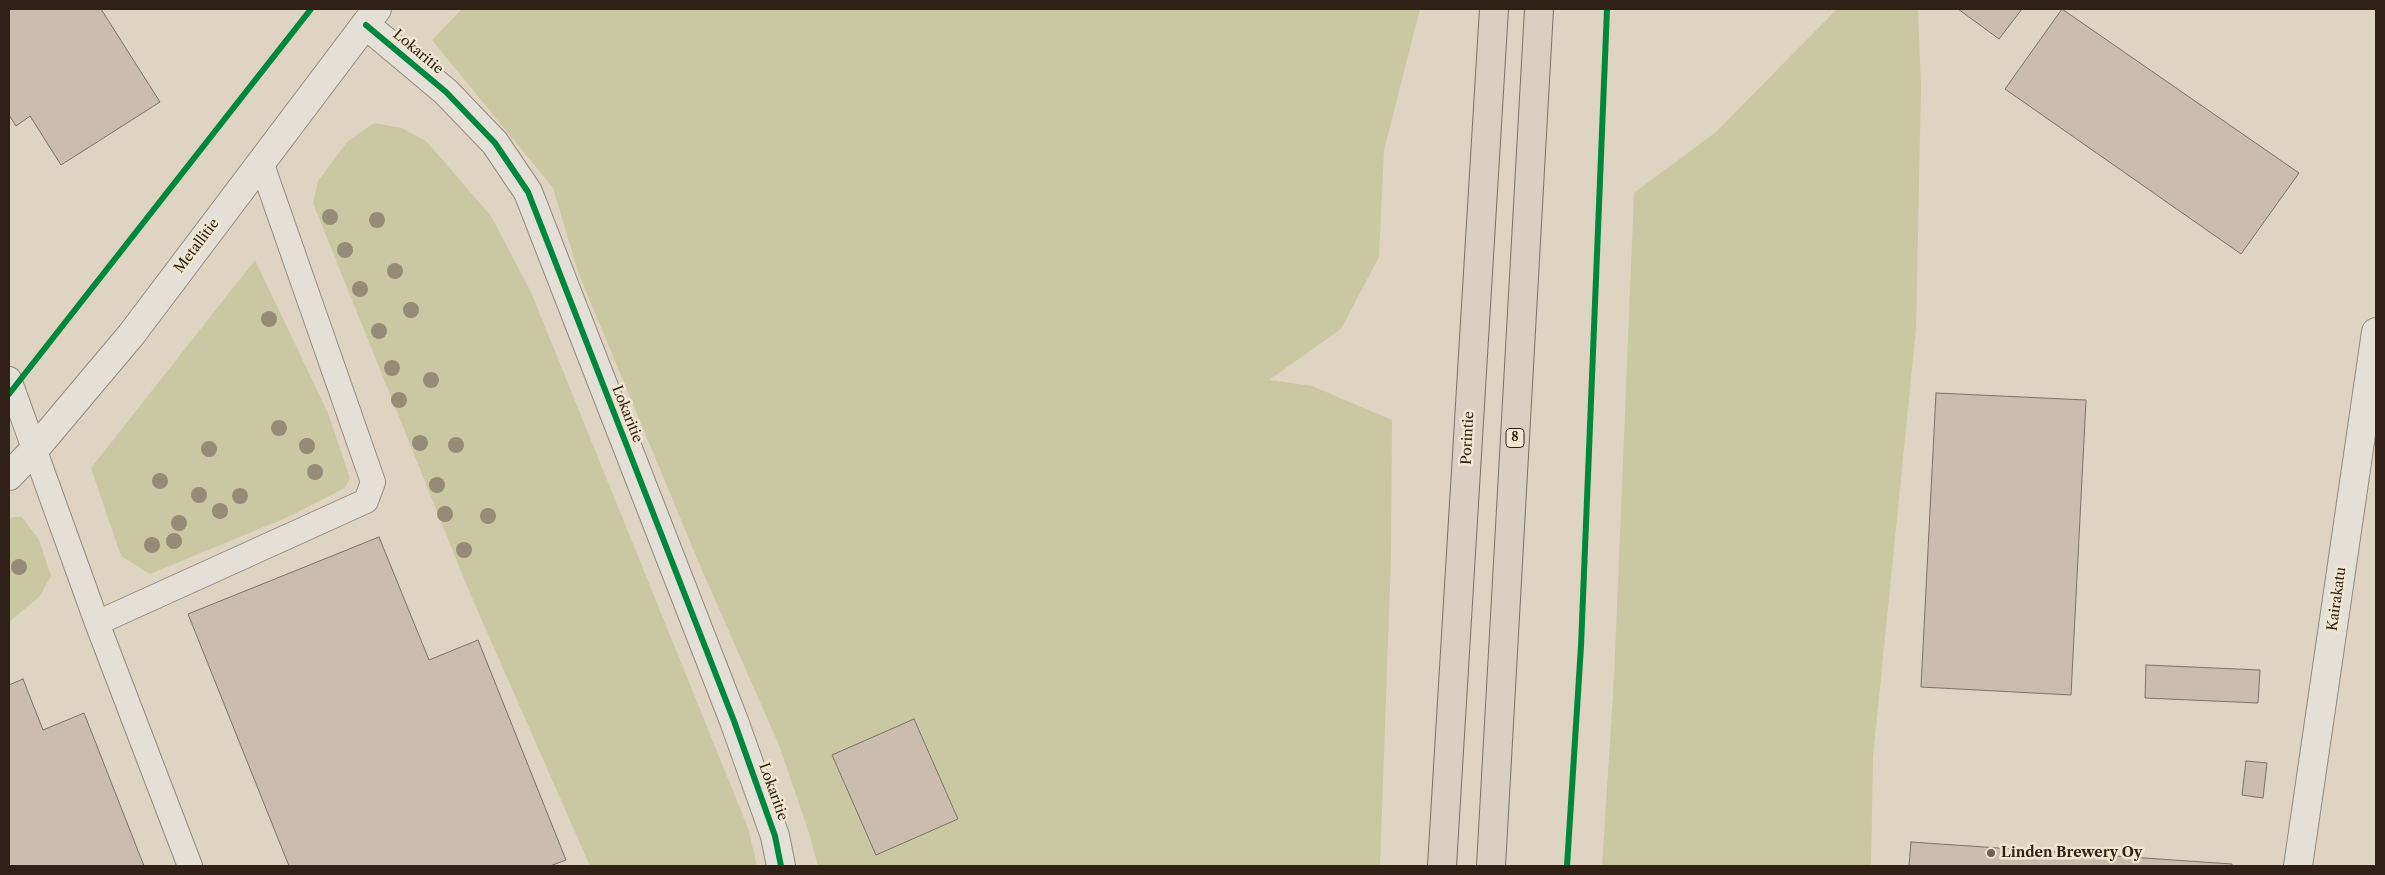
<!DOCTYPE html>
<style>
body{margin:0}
#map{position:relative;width:2385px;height:875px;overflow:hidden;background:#ded4c1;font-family:"Libre Caslon Text",serif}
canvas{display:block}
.frame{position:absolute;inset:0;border:10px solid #302016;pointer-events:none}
</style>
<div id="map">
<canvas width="2385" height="875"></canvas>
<div class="frame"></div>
</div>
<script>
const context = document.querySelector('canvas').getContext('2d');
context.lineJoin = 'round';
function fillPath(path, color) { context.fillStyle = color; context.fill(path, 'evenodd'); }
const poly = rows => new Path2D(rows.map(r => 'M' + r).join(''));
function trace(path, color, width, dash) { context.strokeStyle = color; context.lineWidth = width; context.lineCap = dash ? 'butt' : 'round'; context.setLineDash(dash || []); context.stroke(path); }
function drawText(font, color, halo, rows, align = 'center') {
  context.font = font + ' "Libre Caslon Text",serif'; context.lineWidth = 5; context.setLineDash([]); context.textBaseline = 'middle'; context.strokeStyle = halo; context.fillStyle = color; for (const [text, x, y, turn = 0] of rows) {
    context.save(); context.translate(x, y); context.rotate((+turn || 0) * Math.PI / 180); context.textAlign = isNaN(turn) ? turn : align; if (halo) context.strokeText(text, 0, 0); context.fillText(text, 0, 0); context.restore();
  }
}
fillPath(poly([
 [462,9,1420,9,1384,150,1379,257,1341,329,1269,380,1312,386,1392,420,1391,558,1380,866,818,866,810,836,779,745,701,568,578,272,553,188,432,40],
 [1837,9,1918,9,1921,87,1916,329,1873,757,1871,866,1602,866,1614,679,1634,193,1716,132],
 [374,123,402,128,427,142,491,216,531,292,748,828,757,866,590,866,469,591,313,203,318,181,347,142],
 [255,260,328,413,350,478,345,488,288,517,150,574,121,556,91,468],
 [12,517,22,517,39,540,51,576,40,596,9,622,9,520]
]), '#cac8a3');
const building = poly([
 [9,9,101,9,160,102,61,165,30,116,16,126,9,115,9,9],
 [1958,9,2022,9,1999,39,1958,9],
 [2062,9,2299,173,2241,254,2005,89,2062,9],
 [1936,393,2086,400,2071,695,1921,687,1936,393],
 [379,537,429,660,478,640,566,860,550,866,289,866,188,614,379,537],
 [2146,665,2260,670,2258,703,2145,698,2146,665],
 [23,679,43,730,84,713,144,866,9,866,9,685,23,679],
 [914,719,958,819,876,855,832,755,914,719],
 [2246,761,2267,763,2263,798,2242,795,2246,761],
 [1911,842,2232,864,2232,866,1909,866,1911,842]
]);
fillPath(building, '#cbbcad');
trace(building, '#7a7267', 1);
const lane = poly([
 [9,379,97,623,190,866],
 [97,623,366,501,373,482,261,162]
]);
const street = poly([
 [366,25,446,92,495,143,528,192,734,721,775,836,781,866],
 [9,476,35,449,131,335,377,9],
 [2298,866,2376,332]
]);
const highway = poly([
 [1442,866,1494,9],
 [1491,866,1539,9]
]);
trace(lane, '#928a7e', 26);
trace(street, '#928a7e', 30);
trace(highway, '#7a7267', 30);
trace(lane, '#e5e0d6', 24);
trace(street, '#e5e0d6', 28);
trace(highway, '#d9d0c1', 28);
trace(poly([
 [366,25,446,92,495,143,528,192,734,721,775,836,781,866],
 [9,394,311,9],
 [1567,866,1581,646,1607,9]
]), '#00873e', 6);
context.fillStyle = '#958b76';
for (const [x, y] of [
 [330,217],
 [377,220],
 [345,250],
 [395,271],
 [360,289],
 [411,310],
 [269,319],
 [379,331],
 [392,368],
 [431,380],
 [399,400],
 [279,428],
 [420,443],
 [456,445],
 [307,446],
 [209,449],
 [315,472],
 [160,481],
 [437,485],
 [199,495],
 [240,496],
 [220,511],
 [445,514],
 [488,516],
 [179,523],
 [174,541],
 [152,545],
 [464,550],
 [19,567]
]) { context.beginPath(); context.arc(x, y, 8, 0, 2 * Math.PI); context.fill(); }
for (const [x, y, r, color] of [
 [1991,853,5,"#6d5f52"]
]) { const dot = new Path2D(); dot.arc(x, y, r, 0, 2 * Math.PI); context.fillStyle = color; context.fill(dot); trace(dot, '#f1e6cf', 2); }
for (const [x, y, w] of [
 [1515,438,18]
]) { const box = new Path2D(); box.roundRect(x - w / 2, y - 9.5, w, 19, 4); context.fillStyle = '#f1e6cf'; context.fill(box); trace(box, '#302016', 1); }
drawText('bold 12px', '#302016', null, [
 ["8",1515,438]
]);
drawText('14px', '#302016', '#f1e6cf', [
 ["Lokaritie",418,52,40],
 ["Metallitie",197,246,-53],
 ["Lokaritie",627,414,68],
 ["Porintie",1468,438,-87],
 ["Kairakatu",2337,599,-82],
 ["Lokaritie",773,792,70]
]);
drawText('bold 14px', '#302016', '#f1e6cf', [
 ["Linden Brewery Oy",2001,853]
], 'left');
</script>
